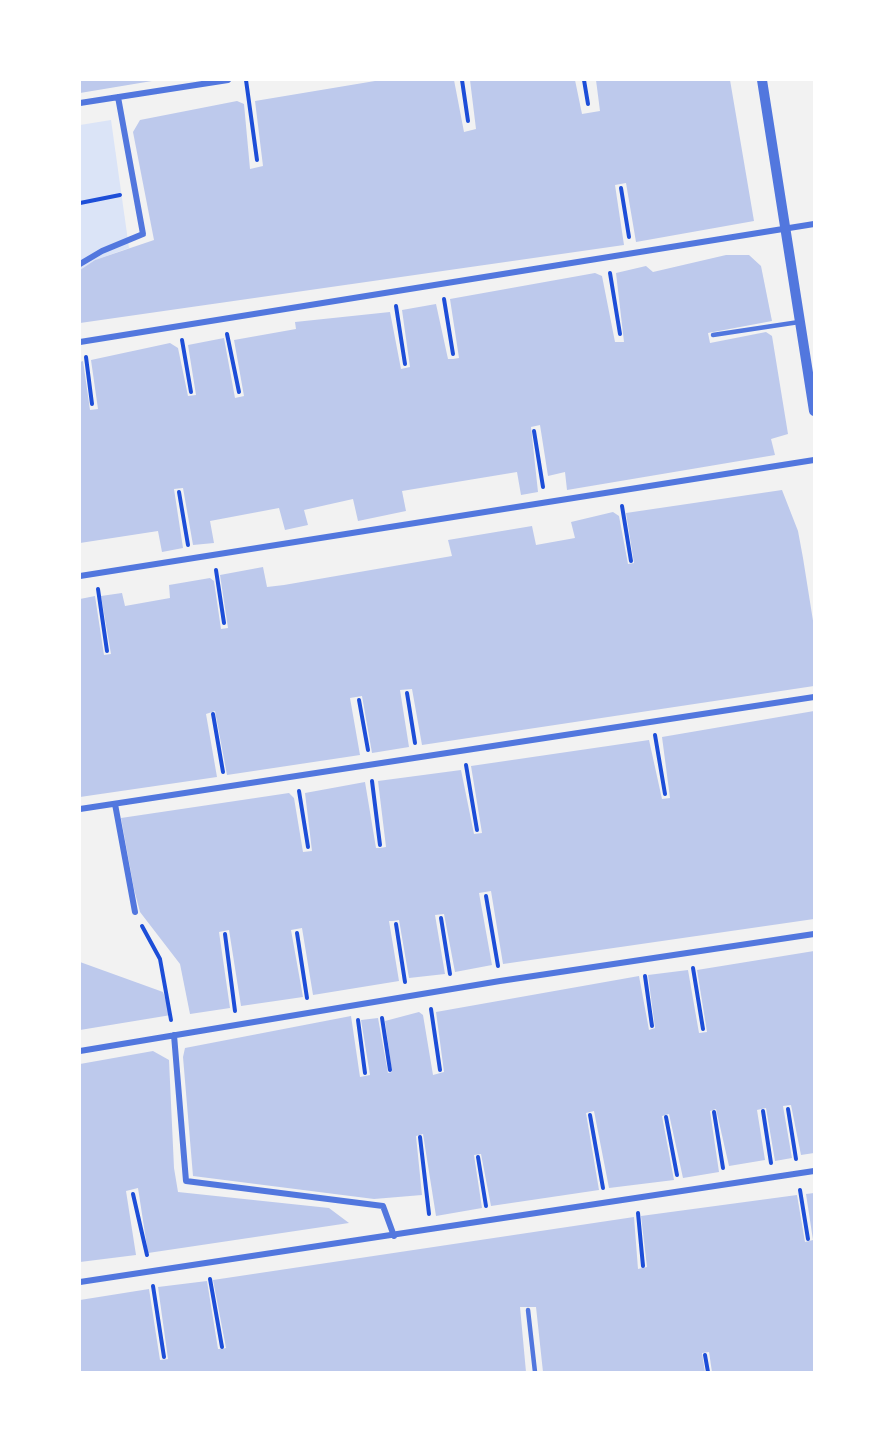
<!DOCTYPE html>
<style>
body{margin:0}
#map{position:relative;width:894px;height:1452px;overflow:hidden;background:#f2f2f2;font-family:"Sofia Sans Condensed",sans-serif}
canvas{display:block}
.frame{position:absolute;inset:0;border:81px solid #fff;pointer-events:none}
</style>
<div id="map">
<canvas width="894" height="1452"></canvas>
<div class="frame"></div>
</div>
<script>
const context = document.querySelector('canvas').getContext('2d');
context.lineJoin = 'round';
function fillPath(path, color) { context.fillStyle = color; context.fill(path, 'evenodd'); }
const poly = rows => new Path2D(rows.map(r => 'M' + r).join(''));
function trace(path, color, width, dash) { context.strokeStyle = color; context.lineWidth = width; context.lineCap = dash ? 'butt' : 'round'; context.setLineDash(dash || []); context.stroke(path); }
fillPath(poly([
 [111,120,129,248,95,260,80,270,80,125]
]), '#dbe4f7');
fillPath(poly([
 [80,80,152,80,152,81,80,93],
 [381,80,454,80,464,132,476,129,470,80,575,80,582,114,600,111,596,80,730,80,754,221,636,242,626,183,615,185,624,245,80,323,80,270,95,260,154,240,133,132,140,120,237,101,244,104,250,169,263,166,255,101],
 [726,255,749,255,761,266,772,321,708,333,710,343,766,332,772,336,788,434,771,439,775,455,567,490,565,472,548,476,540,425,531,427,538,492,521,495,517,472,402,491,406,511,358,521,353,499,304,510,308,525,285,530,279,508,210,521,214,543,193,545,183,488,174,489,183,548,162,552,158,531,80,543,80,362,83,361,90,410,98,409,91,360,170,343,178,348,188,396,196,395,188,345,224,338,235,398,244,396,234,340,296,329,295,322,390,312,401,369,410,367,402,310,436,304,448,359,453,359,459,358,450,299,595,273,602,276,615,342,624,342,616,273,646,266,653,272],
 [782,490,798,531,803,558,814,627,814,686,422,745,412,689,400,690,409,747,372,753,362,696,350,698,360,755,227,775,215,711,206,714,217,777,80,797,80,599,95,596,104,655,111,654,101,596,122,593,125,606,170,598,169,585,210,578,214,581,221,629,228,628,220,575,263,567,267,587,284,585,452,556,448,540,532,526,536,545,575,538,571,522,613,512,619,516,628,564,634,563,626,513],
 [814,711,814,919,503,964,491,891,479,893,492,965,455,972,444,914,435,915,445,974,409,978,399,920,393,921,389,921,399,981,313,995,302,928,291,930,303,997,241,1006,229,930,219,932,230,1008,190,1014,180,964,140,912,134,889,121,818,289,793,294,798,303,852,312,851,305,793,365,782,376,848,380,848,386,847,378,781,461,770,474,834,482,833,471,766,649,740,662,799,670,798,662,737],
 [814,951,814,1153,801,1155,791,1105,783,1106,792,1158,775,1161,766,1108,757,1110,765,1160,729,1166,716,1109,710,1111,719,1172,683,1178,669,1114,662,1116,674,1180,609,1188,594,1111,586,1113,599,1190,491,1206,481,1154,474,1155,482,1208,436,1216,423,1134,416,1136,422,1195,374,1199,193,1176,183,1057,185,1048,351,1016,360,1077,370,1075,361,1020,378,1018,388,1073,392,1072,385,1021,419,1012,423,1015,433,1075,444,1072,436,1012,639,976,649,1030,655,1028,648,975,688,970,699,1033,707,1032,697,970],
 [80,962,163,992,171,1015,80,1030],
 [153,1051,169,1060,174,1168,178,1192,329,1208,349,1223,148,1253,138,1188,126,1191,136,1255,80,1262,80,1064],
 [814,1193,814,1372,712,1372,709,1352,702,1353,705,1372,543,1372,536,1307,520,1307,526,1372,80,1372,80,1300,149,1289,160,1360,168,1359,158,1287,207,1281,218,1349,222,1349,226,1348,213,1280,634,1217,638,1269,647,1267,641,1216,797,1195,805,1242,813,1240,806,1194]
]), '#bdc9ec');
trace(poly([
 [246,80,257,160],
 [462,80,468,121],
 [584,80,588,104],
 [621,188,629,237],
 [80,203,120,195],
 [610,273,620,334],
 [444,299,453,354],
 [396,306,405,364],
 [227,334,239,392],
 [182,340,191,392],
 [86,357,92,404],
 [534,431,543,487],
 [179,492,188,545],
 [622,506,631,561],
 [216,570,224,623],
 [98,589,107,651],
 [407,693,415,743],
 [359,700,368,750],
 [213,714,223,772],
 [655,735,665,794],
 [466,765,477,830],
 [372,781,380,845],
 [299,791,308,847],
 [486,896,498,966],
 [441,918,450,974],
 [396,924,405,982],
 [142,926,160,959,171,1020],
 [297,933,307,998],
 [225,934,235,1011],
 [693,968,703,1029],
 [645,976,652,1026],
 [431,1009,440,1070],
 [382,1018,390,1070],
 [358,1020,365,1073],
 [788,1109,796,1159],
 [763,1111,771,1163],
 [714,1112,723,1168],
 [590,1115,603,1188],
 [666,1117,677,1175],
 [420,1137,429,1214],
 [478,1157,486,1206],
 [800,1190,808,1239],
 [133,1194,147,1255],
 [638,1213,643,1266],
 [210,1279,222,1347],
 [153,1286,164,1357],
 [705,1355,708,1372]
]), '#1d4ed8', 4);
trace(poly([
 [713,335,799,322],
 [528,1310,535,1372]
]), '#5277de', 4.5);
trace(poly([
 [80,103,228,80],
 [80,264,102,251,143,234,118,97],
 [80,342,814,224],
 [80,576,814,460],
 [115,804,135,912],
 [80,809,814,697],
 [174,1035,186,1181,383,1206,394,1236],
 [80,1051,500,981,814,934],
 [80,1282,814,1171]
]), '#5277de', 6);
trace(poly([
 [762,80,814,411]
]), '#5277de', 10);
</script>
